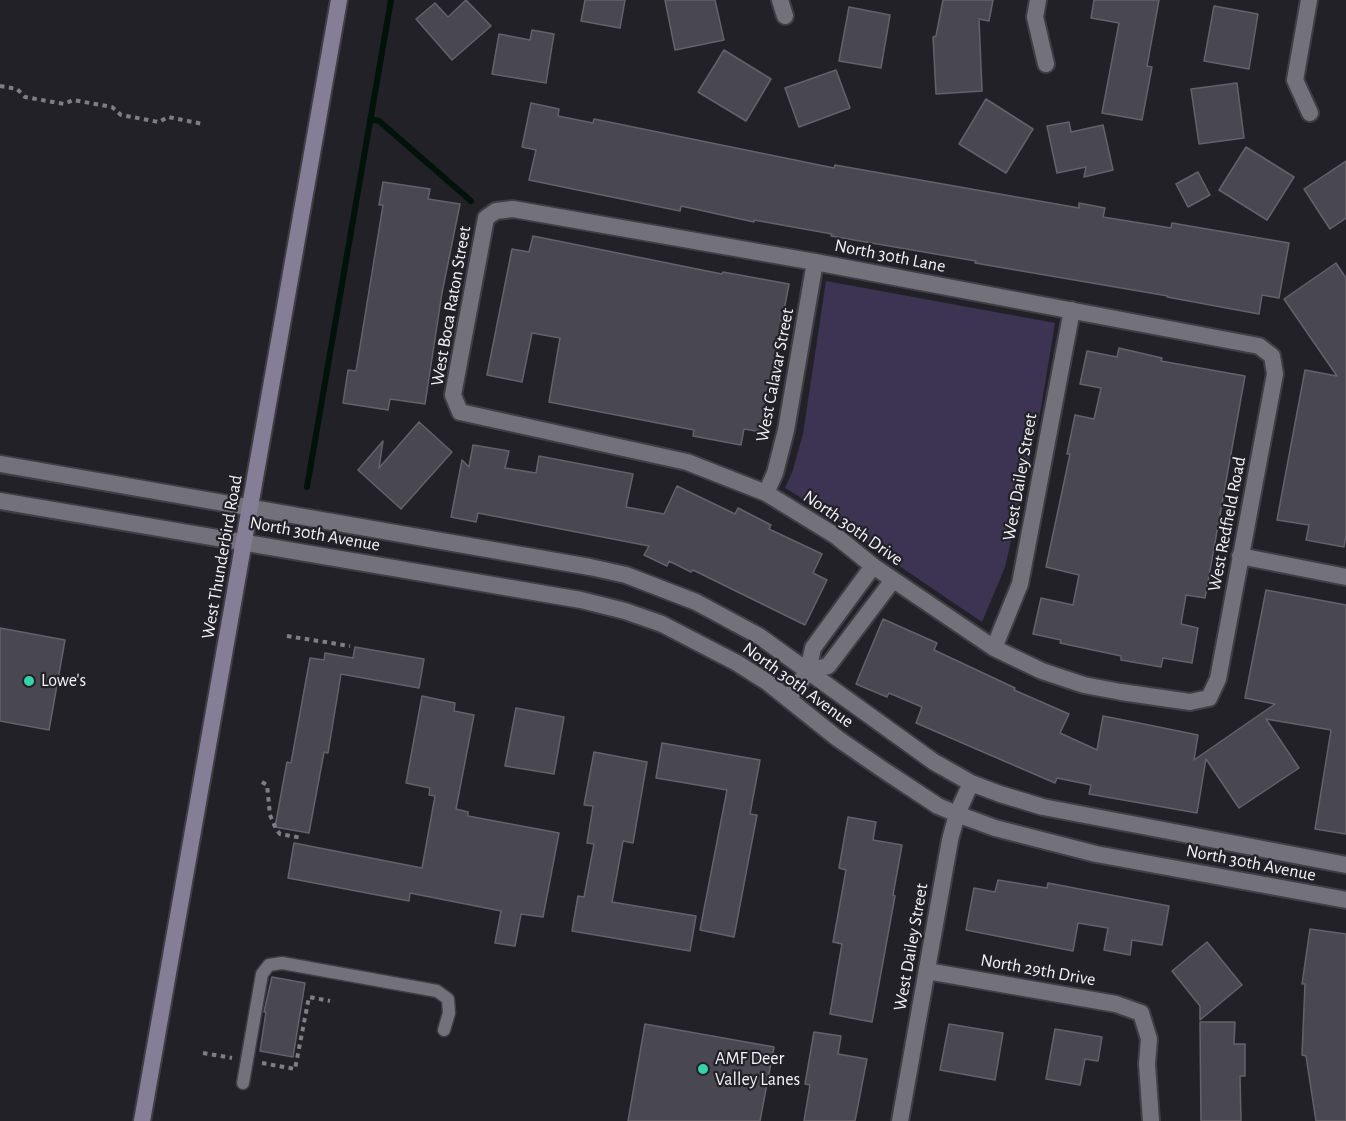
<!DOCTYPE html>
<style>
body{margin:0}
canvas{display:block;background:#232128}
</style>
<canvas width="1346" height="1121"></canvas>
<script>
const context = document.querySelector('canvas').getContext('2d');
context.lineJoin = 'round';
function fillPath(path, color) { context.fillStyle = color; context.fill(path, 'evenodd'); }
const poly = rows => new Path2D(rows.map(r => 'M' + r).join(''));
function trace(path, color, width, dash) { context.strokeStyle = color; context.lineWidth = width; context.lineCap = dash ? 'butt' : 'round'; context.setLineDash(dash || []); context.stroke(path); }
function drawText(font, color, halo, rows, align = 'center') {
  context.font = font + ' "Alegreya Sans",sans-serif'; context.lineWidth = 4.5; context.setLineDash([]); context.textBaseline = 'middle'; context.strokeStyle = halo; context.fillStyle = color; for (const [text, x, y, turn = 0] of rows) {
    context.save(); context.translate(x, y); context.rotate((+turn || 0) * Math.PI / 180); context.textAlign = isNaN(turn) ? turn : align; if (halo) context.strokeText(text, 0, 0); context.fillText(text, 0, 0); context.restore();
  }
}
fillPath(poly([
 [826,281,1055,323,1041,408,1005,567,982,622,883,555,846,525,785,488,793,470,803,434]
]), '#3d3353');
trace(poly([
 [370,119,379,121,471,201],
 [307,487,391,0]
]), '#00120a', 6);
const building = poly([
 [466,0,491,26,452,60,416,19,435,3,448,17,466,0],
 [585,0,625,0,620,28,581,21,585,0],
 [665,0,715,0,724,40,675,50,665,0],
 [943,0,993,0,989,21,979,19,982,91,936,94,933,37,936,36,943,0],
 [1094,0,1159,0,1147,66,1152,67,1142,120,1102,113,1119,23,1091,18,1094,0],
 [1214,6,1258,14,1249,69,1204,61,1214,6],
 [849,7,890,15,881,68,839,61,849,7],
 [532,30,554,34,546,83,492,74,499,34,530,40,532,30],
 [724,50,771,79,746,121,698,92,724,50],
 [836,70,850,108,799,127,785,88,836,70],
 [1237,83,1244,138,1199,144,1191,89,1237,83],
 [986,99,1033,129,1006,173,959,144,986,99],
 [531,103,559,109,558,116,593,123,594,119,834,168,835,165,1079,208,1079,203,1105,208,1103,217,1171,228,1172,223,1289,243,1279,298,1262,295,1259,314,1167,297,1168,296,975,263,976,261,831,236,832,234,754,220,754,222,681,206,680,211,529,180,536,150,522,147,531,103],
 [1069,122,1071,132,1103,125,1113,170,1084,177,1086,167,1057,173,1047,126,1069,122],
 [1246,147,1294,177,1267,220,1219,190,1246,147],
 [1346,161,1346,218,1330,229,1304,189,1346,161],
 [1198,172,1210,195,1188,207,1176,184,1198,172],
 [383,182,430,189,428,199,460,204,442,293,425,404,390,399,388,410,343,403,348,370,356,371,383,205,379,205,383,182],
 [533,236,722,274,723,272,789,284,775,358,778,359,774,379,771,378,762,432,744,429,741,445,693,436,694,430,549,402,560,338,532,333,522,382,487,375,512,249,529,252,533,236],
 [1336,263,1346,278,1346,535,1344,547,1306,540,1309,525,1277,520,1305,370,1337,376,1284,299,1336,263],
 [1119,348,1162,358,1161,361,1245,376,1205,598,1186,595,1181,624,1198,628,1192,663,1163,658,1161,667,1121,660,1121,656,1060,643,1061,640,1033,634,1041,598,1073,605,1079,575,1046,567,1070,454,1067,454,1075,415,1094,419,1101,388,1080,384,1087,351,1117,357,1119,348],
 [419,422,452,452,401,509,358,470,383,441,379,468,419,422],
 [473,445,509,451,505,468,536,473,539,456,633,474,626,507,664,514,677,486,735,514,738,508,771,525,769,529,822,554,813,573,827,580,805,625,693,570,691,572,669,561,667,566,644,555,649,546,478,513,476,522,451,517,462,460,469,467,473,445],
 [1266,590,1346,605,1346,834,1315,829,1331,730,1266,719,1299,768,1239,808,1206,759,1197,813,1089,794,1091,785,1057,778,1055,783,916,723,922,707,889,693,887,697,856,684,883,619,937,643,934,650,1015,688,1014,690,1069,714,1060,733,1097,750,1103,716,1139,723,1198,735,1194,760,1275,704,1245,698,1266,590],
 [0,628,65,640,49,730,0,721,0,628],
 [355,647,424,659,419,688,341,674,328,753,324,752,309,833,275,827,287,762,291,763,310,658,324,660,325,653,353,658,355,647],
 [422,696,455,703,454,711,474,715,456,809,468,812,468,816,559,833,543,917,521,914,515,946,495,943,501,911,410,893,409,901,288,878,294,843,422,868,435,796,429,795,430,788,406,783,422,696],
 [516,708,564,717,554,774,505,766,516,708],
 [662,743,760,760,750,814,757,815,734,937,700,930,727,790,656,778,662,743],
 [594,752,647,762,633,843,623,841,612,902,696,916,690,951,572,931,578,896,584,897,594,844,587,843,593,806,584,805,594,752],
 [848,817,876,822,873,840,902,845,893,895,895,896,872,1022,830,1014,842,944,833,942,846,870,839,868,848,817],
 [998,880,1047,888,1048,883,1169,906,1162,945,1132,940,1130,955,1104,950,1108,928,1078,923,1073,951,966,930,974,888,995,892,998,880],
 [1310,929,1346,934,1346,1121,1316,1121,1306,1056,1302,1055,1305,984,1302,984,1310,929],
 [1207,942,1242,985,1200,1020,1200,1006,1172,971,1207,942],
 [272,977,305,983,293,1057,260,1051,266,1012,264,1012,272,977],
 [1200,1022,1235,1022,1234,1044,1245,1044,1245,1076,1240,1076,1241,1121,1201,1121,1200,1022],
 [645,1024,774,1047,760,1121,628,1121,645,1024],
 [949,1024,1003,1033,995,1080,940,1070,949,1024],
 [1055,1029,1102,1037,1098,1061,1085,1059,1080,1085,1046,1079,1055,1029],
 [814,1032,841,1036,838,1054,867,1059,855,1121,804,1121,810,1085,805,1084,814,1032]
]);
fillPath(building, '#49474f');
trace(building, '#64616a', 1.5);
const service = poly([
 [243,1083,262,974,269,965,282,963,437,991,448,999,449,1013,444,1030]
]);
const minor = poly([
 [780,0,785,16],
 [1038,0,1035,17,1046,64],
 [1309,0,1295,80,1310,113],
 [513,209,815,262,1259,346,1272,356,1275,374,1218,679,1209,698,1190,702,1121,692,1084,685,1042,671,994,648,873,566,836,536,766,493,687,462,460,412,453,395,486,218,496,211,513,209],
 [0,464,590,567,626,575,696,602,759,636,934,762,971,783,1000,794,1043,807,1346,865],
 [766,493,775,473,786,430,815,262],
 [0,501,581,600,625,611,662,624,737,663,767,682,837,738,882,769,938,806,957,814,995,828,1096,854,1346,900],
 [1240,556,1346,577],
 [994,648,1020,584,1072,310],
 [808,671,828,666,893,580],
 [788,699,808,671,813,648,873,566],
 [927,971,1116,1004,1141,1013,1149,1039,1147,1064,1151,1121],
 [900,1121,950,840,957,814,971,783]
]);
const secondary = poly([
 [142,1121,339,0]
]);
trace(service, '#3f3e44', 15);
trace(minor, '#3f3e44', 20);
trace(secondary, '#3f3e44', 20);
trace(poly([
 [0,86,17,89,25,97,64,104,73,100,112,107,121,115,159,122,168,117,203,124],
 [287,636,350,646],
 [262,782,267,785,270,815,276,829,280,834,302,838],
 [203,1053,232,1058],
 [262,1063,295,1069,309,997,330,1001]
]), '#7f7e84', 4, [4.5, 4.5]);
trace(service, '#737179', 12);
trace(minor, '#737179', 16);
trace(secondary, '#857e97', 16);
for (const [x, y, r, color] of [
 [29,681,6,"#34d4a8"],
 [703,1069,6,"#34d4a8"]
]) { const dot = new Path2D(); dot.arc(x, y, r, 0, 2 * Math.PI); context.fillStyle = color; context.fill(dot); trace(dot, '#232128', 2); }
drawText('18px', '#f4f3f8', '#232128', [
 ["North 30th Lane",890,256,11],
 ["West Boca Raton Street",451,306,-80],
 ["West Calavar Street",775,375,-79],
 ["West Dailey Street",1020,477,-80],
 ["West Redfield Road",1227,524,-79],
 ["North 30th Drive",853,528,35],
 ["North 30th Avenue",315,534,10],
 ["West Thunderbird Road",222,557,-80],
 ["North 30th Avenue",798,685,36],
 ["North 30th Avenue",1251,863,11],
 ["West Dailey Street",911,947,-80],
 ["North 29th Drive",1038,970,10]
]);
drawText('18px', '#f4f3f8', '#232128', [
 ["Lowe's",41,681],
 ["AMF Deer",715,1059],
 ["Valley Lanes",715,1080]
], 'left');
</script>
